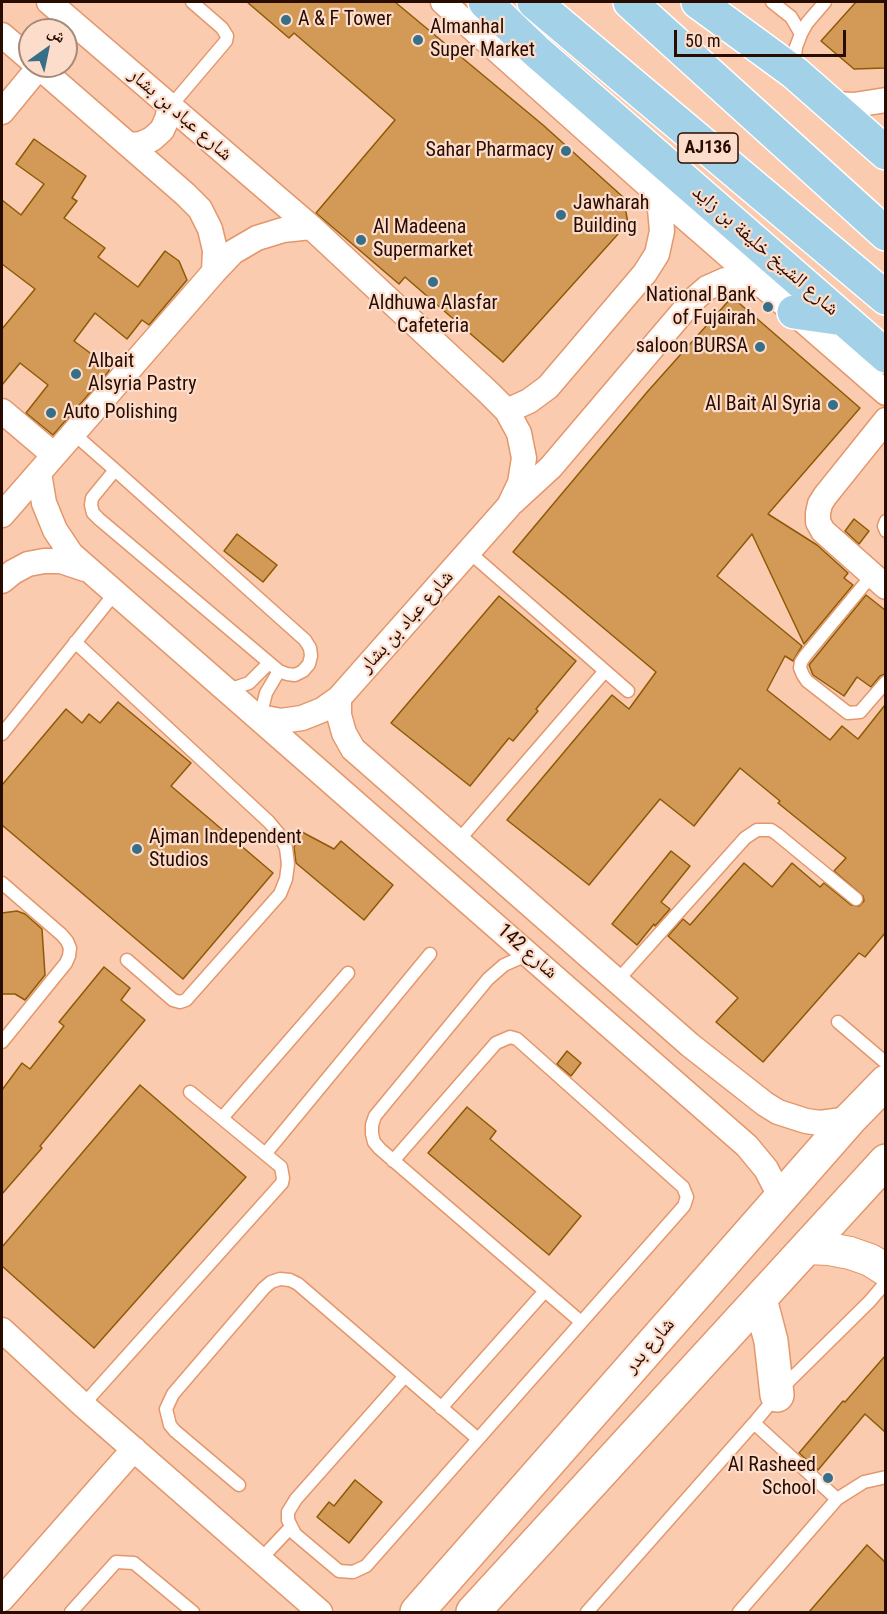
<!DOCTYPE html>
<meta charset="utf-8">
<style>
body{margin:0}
#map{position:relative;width:887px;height:1614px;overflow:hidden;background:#fbcbb0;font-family:"Roboto Condensed","Noto Naskh Arabic",sans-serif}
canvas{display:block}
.frame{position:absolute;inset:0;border:3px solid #280c00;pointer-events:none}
.north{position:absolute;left:18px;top:18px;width:60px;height:60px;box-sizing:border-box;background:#fcdcca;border:2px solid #a78979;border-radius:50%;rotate:33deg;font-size:16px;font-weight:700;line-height:24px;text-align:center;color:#280c00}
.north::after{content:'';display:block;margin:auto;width:21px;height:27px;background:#376f89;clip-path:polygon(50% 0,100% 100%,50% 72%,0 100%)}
.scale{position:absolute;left:674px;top:30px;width:172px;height:27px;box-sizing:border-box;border:3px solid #280c00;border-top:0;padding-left:8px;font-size:18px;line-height:21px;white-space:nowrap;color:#280c00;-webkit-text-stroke:4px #fcdcca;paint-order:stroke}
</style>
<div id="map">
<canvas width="887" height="1614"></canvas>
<div class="frame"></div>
<div class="north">ش</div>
<div class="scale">50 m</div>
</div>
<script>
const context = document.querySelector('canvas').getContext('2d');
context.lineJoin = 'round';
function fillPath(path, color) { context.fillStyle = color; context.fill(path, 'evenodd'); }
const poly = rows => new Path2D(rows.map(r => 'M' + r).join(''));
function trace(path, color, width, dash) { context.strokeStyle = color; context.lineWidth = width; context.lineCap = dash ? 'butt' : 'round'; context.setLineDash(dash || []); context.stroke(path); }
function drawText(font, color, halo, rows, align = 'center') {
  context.font = font + ' "Roboto Condensed","Noto Naskh Arabic",sans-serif'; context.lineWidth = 4.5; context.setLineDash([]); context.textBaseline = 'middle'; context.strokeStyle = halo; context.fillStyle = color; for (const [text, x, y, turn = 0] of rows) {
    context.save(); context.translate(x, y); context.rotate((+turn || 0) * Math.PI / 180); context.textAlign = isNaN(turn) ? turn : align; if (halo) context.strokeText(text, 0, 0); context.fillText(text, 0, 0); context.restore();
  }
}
const building = poly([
 [247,2,395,2,543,125,623,197,628,223,503,362,405,277,399,284,316,213,395,120,294,33,289,38,247,2],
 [856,2,885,2,885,68,854,69,821,41,856,2],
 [34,139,86,176,72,198,77,201,64,218,105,248,98,257,138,287,165,251,179,261,187,280,149,325,142,320,127,339,95,313,74,341,109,367,109,371,53,435,26,413,48,385,20,363,2,385,2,329,35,289,2,264,2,200,21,215,44,184,16,164,34,139],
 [732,297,860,408,768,514,817,545,848,573,844,578,853,585,804,644,752,534,717,576,802,646,793,661,785,656,767,690,830,740,842,726,858,739,885,705,885,933,865,957,859,953,763,1062,716,1022,738,998,668,936,683,919,690,925,744,863,772,887,792,863,820,887,824,883,851,905,859,906,864,901,863,896,834,871,846,858,778,803,780,801,740,768,694,826,660,799,589,885,507,820,612,695,629,709,656,672,513,552,648,391,732,297],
 [854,519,869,531,859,544,845,531,854,519],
 [237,534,277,565,263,582,224,551,237,534],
 [866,595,885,610,885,674,880,676,871,687,857,677,844,696,813,675,809,665,866,595],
 [499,596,576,661,536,709,538,711,513,741,509,738,470,786,391,723,499,596],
 [118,702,191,763,171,786,273,873,183,979,2,825,2,785,66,709,82,723,89,714,100,723,118,702],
 [302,832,334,849,341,841,393,885,364,920,296,863,294,847,302,832],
 [671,851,690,866,661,902,670,909,655,926,654,924,637,945,612,924,671,851],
 [17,911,25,914,42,929,45,975,25,1000,15,994,2,994,2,913,17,911],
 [104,967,130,988,121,1000,145,1020,40,1146,42,1148,2,1194,2,1090,22,1063,30,1069,64,1026,59,1022,104,967],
 [567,1051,581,1063,571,1076,557,1064,567,1051],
 [140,1085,246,1177,94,1348,2,1266,2,1247,140,1085],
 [467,1107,496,1131,490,1139,581,1216,549,1255,428,1153,467,1107],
 [885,1356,885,1432,865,1414,818,1470,799,1453,843,1401,845,1402,885,1356],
 [355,1480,382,1502,349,1543,317,1517,329,1502,334,1506,355,1480],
 [867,1545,885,1562,885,1612,809,1612,867,1545]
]);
fillPath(building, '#d29a56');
trace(building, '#8d5a05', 1.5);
const service = poly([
 [772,2,791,17,801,34],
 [794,69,796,47,801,34,807,23,825,2],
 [170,107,226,41,227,36,222,28,192,2],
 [73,433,115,470,305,640,310,648,311,656,309,664,303,671,295,675,287,674,279,671,99,519,93,513,91,505,92,498,115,470],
 [886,521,884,526,886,531],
 [469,552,628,691],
 [872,575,805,656,801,662,800,668,803,675,807,681,848,713,860,712,886,682],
 [75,642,269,822,279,834,286,848,288,864,286,879,280,894,186,1000,180,1002,173,1000,127,960],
 [226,688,234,688,249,683,269,663],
 [260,717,266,693,279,671],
 [2,734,115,593],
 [458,841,605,671],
 [2,883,62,935,67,941,70,948,69,956,66,963,2,1042],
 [529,954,504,965,488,979,375,1116,372,1125,372,1134,374,1142,380,1149,581,1322],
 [617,981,745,838,757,830,771,830,777,834,856,899],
 [838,1022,886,1063],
 [222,1118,348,973],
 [266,1153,430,954],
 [393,1161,496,1043,510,1037,517,1039,683,1187,687,1197,684,1206,366,1566,353,1572,339,1571,295,1534,288,1520,288,1512,296,1499,405,1376],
 [83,1405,282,1183,283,1178,281,1167,190,1092],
 [441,1408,545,1291],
 [754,1423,837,1499],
 [239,1485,175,1431,170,1425,166,1409,173,1394,264,1288,271,1282,280,1279,290,1280,298,1284,478,1439],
 [260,1560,290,1528],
 [71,1612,116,1562,134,1563,193,1612],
 [587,1612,754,1423,789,1381,870,1301,886,1282],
 [739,1612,837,1499,864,1482,886,1477]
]);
const minor = poly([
 [49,2,311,227,489,393,507,411,519,433,524,458,520,483,509,506,339,698,322,710,302,718,281,721,260,717],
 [443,2,651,188,886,393],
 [2,35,30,59],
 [38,66,185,194,200,209,210,229,215,250,214,272],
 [831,104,854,105,886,100],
 [2,112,39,67],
 [129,145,141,144,152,139,162,130,167,119,170,107],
 [2,411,54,455],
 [507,411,529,401,548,387,645,273,657,254,662,231,660,209,651,188],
 [886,420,825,496,820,504,818,513,818,522,823,531,886,587],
 [39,473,44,503,55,530,71,554,747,1146,766,1169,781,1198],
 [513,502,551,467,692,301,707,288,725,280,744,280,763,286],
 [2,515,214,272,233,252,257,238,283,230,311,227],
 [2,581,13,572,28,564,44,561,61,561,85,569],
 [339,698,339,715,344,733,353,749,690,1045,765,1104,778,1112,806,1121,820,1123,850,1119],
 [2,1330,83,1405,320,1612],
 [2,1599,134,1449]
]);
const tertiary = poly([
 [807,1248,829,1249,850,1253,870,1260,886,1270]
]);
const secondary = poly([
 [760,1299,771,1341,777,1395],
 [417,1612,850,1119,886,1082],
 [473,1612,886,1161]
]);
const primary = poly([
 [485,2,536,51,886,356],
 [534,2,886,298],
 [630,2,886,234],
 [698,2,795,73,886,153],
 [794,312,843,319]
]);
trace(service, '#e3976b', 15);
trace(minor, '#e3976b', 27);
trace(tertiary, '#e3976b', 34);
trace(secondary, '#e3976b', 36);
trace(primary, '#fff', 36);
trace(service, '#fff', 12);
trace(minor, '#fff', 24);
trace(tertiary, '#fff', 32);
trace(secondary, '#fff', 33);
trace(primary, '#a3d1e8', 33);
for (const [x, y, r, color] of [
 [286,20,6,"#376f89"],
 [418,40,6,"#376f89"],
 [566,151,6,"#376f89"],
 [561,215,6,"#376f89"],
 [361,240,6,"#376f89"],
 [433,282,6,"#376f89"],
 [768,307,6,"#376f89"],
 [760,347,6,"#376f89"],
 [76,374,6,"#376f89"],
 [833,405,6,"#376f89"],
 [51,413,6,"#376f89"],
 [137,849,6,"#376f89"],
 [828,1478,6,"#376f89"]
]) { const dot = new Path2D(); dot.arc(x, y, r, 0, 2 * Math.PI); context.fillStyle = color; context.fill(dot); trace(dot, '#fcdcca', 2); }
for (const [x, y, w] of [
 [708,148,60]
]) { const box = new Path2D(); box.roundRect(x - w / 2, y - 15, w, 30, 4.5); context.fillStyle = '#fcdcca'; context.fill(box); trace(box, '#280c00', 1.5); }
drawText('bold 18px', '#280c00', null, [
 ["AJ136",708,148]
]);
drawText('20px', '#280c00', '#fcdcca', [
 ["A & F Tower",298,20],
 ["Almanhal",430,28],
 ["Super Market",430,51],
 ["Sahar Pharmacy",554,151,"right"],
 ["Jawharah",573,204],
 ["Building",573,227],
 ["Al Madeena",373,228],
 ["Supermarket",373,251],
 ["National Bank",756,296,"right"],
 ["of Fujairah",756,319,"right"],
 ["Aldhuwa Alasfar",433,304,"center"],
 ["Cafeteria",433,327,"center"],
 ["saloon BURSA",748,347,"right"],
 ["Albait",88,362],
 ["Alsyria Pastry",88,385],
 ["Al Bait Al Syria",821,405,"right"],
 ["Auto Polishing",63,413],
 ["Ajman Independent",149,838],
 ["Studios",149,861],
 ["Al Rasheed",816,1466,"right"],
 ["School",816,1489,"right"]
], 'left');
drawText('20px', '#280c00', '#fcdcca', [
 ["شارع عباد بن بشار",180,115,41],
 ["شارع الشيخ خليفة بن زايد",765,251,41],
 ["شارع عباد بن بشار",407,622,-48],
 ["شارع 142",527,952,41],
 ["شارع بدر",650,1346,-49]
]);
</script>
